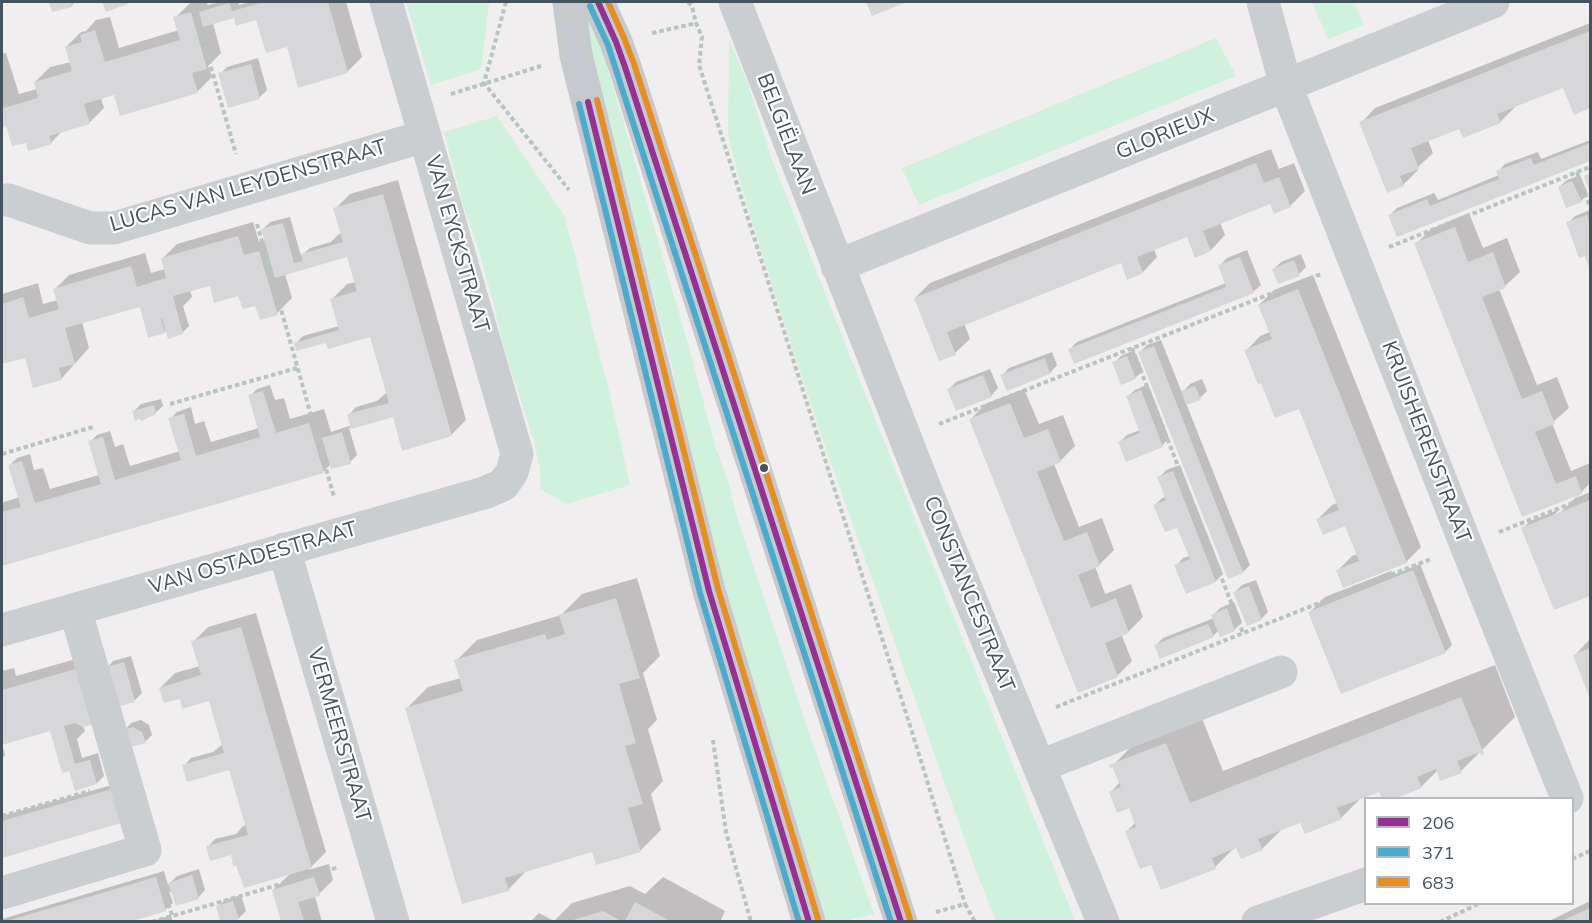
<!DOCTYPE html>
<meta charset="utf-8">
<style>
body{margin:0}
#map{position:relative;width:1592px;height:923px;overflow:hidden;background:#f0eeef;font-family:Mulish,sans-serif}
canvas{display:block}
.frame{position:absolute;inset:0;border:3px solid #44535e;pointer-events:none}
.legend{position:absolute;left:1364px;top:797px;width:210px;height:108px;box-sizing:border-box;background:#fff;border:2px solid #b4babf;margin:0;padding:8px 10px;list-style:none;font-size:18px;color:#44535e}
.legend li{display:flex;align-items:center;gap:12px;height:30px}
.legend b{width:30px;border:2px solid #b4babf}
</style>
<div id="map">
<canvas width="1592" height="923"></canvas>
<div class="frame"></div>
<ul class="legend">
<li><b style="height:8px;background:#953192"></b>206</li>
<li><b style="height:8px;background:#4cabcc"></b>371</li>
<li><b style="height:8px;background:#e58e24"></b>683</li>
</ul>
</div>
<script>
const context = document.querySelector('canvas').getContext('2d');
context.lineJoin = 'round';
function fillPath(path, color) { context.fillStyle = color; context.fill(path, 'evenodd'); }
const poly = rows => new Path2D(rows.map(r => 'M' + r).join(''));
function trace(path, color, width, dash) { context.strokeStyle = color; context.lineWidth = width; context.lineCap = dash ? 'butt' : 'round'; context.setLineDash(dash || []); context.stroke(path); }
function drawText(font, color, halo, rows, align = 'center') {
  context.font = font + ' Mulish,sans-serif'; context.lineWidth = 4.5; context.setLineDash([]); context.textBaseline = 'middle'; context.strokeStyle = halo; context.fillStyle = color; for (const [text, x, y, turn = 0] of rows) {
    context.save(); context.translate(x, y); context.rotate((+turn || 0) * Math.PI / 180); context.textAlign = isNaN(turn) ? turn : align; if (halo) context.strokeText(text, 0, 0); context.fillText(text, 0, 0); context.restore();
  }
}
fillPath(poly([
 [406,2,489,2,481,69,431,85],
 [1312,2,1354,2,1364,25,1328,39],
 [587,4,608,69,688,344,715,446,729,484,738,521,804,719,874,914,845,921,819,921,723,586,717,553,677,393,672,366,584,33],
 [1216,38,1236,76,919,205,902,168],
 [729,40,748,83,770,155,1075,921,996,921,976,871,820,432,763,257,735,165,728,133],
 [497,116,564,215,576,259,592,328,608,386,630,485,567,504,540,489,541,486,540,470,534,441,503,345,491,294,477,244,465,211,444,132]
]), '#d0f1db');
fillPath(poly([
 [50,2,75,2,71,6,53,11],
 [195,2,206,2,208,5,220,2,238,2,239,5,250,2,346,2,362,57,347,72,288,45,257,17,235,16,213,23,221,53,208,66,212,77,197,92,115,94,101,98,104,108,89,123,63,130,51,143,27,141,7,124,2,126,2,54,6,53,19,94,37,89,35,82,50,67,71,62,66,47,81,32,86,31,96,20,110,17,119,48,179,30,175,18,190,3],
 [1590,23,1590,107,1575,113,1563,86,1515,106,1515,107,1500,122,1464,136,1460,128,1428,140,1433,153,1417,168,1418,170,1403,185,1361,123,1375,108],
 [258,58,267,90,260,97,229,106,220,74,227,67],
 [1590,140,1590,159,1398,235,1390,215,1397,208,1434,193,1438,200,1499,175,1498,172,1505,164,1538,152,1541,159],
 [1271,149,1279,169,1294,163,1305,191,1290,206,1271,202,1220,222,1225,235,1211,250,1196,256,1187,235,1154,249,1157,257,1143,272,1122,261,964,323,970,339,955,353,915,298,930,283],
 [1580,175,1588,194,1581,201,1559,187,1567,180],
 [398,180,466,420,451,435,394,416,349,428,357,455,350,462,331,464,323,472,3,564,2,558,2,504,4,502,20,497,10,465,17,458,30,454,34,470,43,468,50,489,99,475,90,442,97,435,110,431,115,447,123,444,130,466,180,451,170,419,177,412,191,407,195,424,204,421,211,442,259,428,250,396,257,389,270,385,275,400,284,398,290,419,324,409,331,432,352,425,349,415,356,407,377,401,385,394,387,393,371,336,296,343,303,336,339,326,332,299,347,284,356,282,348,256,285,274,292,298,277,313,239,294,211,284,190,290,192,297,183,306,189,326,182,333,167,329,165,332,141,305,82,322,89,348,61,379,26,356,2,363,2,294,38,283,43,304,58,300,55,289,69,275,145,253,151,273,165,269,162,259,177,244,253,222,259,242,265,240,262,230,270,222,290,217,301,256,310,248,331,242,339,234,342,233,335,209,350,194],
 [1590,210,1590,266,1586,254,1568,223,1575,216],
 [1469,213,1483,248,1507,238,1520,272,1505,286,1499,289,1537,385,1557,377,1569,408,1552,423,1571,471,1590,463,1590,483,1576,498,1590,492,1590,594,1555,608,1523,528,1530,521,1560,509,1552,517,1554,519,1580,493,1523,516,1416,244,1431,229],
 [1247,250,1261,285,1253,292,1070,349,1077,342,1226,283,1220,265,1227,258],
 [1301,254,1306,267,1299,274,1274,269,1281,262],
 [1313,275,1421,547,1406,562,1338,570,1352,556,1358,554,1346,524,1318,519,1332,505,1337,503,1300,407,1261,381,1246,351,1260,336,1270,332,1259,305,1274,290],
 [1161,340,1182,393,1190,384,1202,379,1207,391,1200,398,1186,403,1250,565,1243,572,1140,352,1147,345],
 [1134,350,1143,371,1135,378,1114,363,1121,356],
 [1052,352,1057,365,1050,373,1008,389,1002,376,1009,368],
 [990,369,998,388,991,396,949,389,956,382],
 [1148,384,1169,438,1162,446,1119,443,1127,435,1140,430,1127,397,1135,390],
 [1024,389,1039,424,1063,415,1075,446,1060,461,1054,464,1079,527,1102,518,1114,550,1099,565,1095,566,1105,594,1131,584,1143,617,1128,632,1122,636,1132,661,1117,676,971,419,985,404],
 [161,399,163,406,155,413,134,411,141,404],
 [1180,465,1223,574,1216,581,1176,566,1183,558,1190,556,1178,526,1155,505,1162,498,1166,497,1159,478,1166,470],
 [1420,564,1452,645,1445,652,1310,612,1325,597,1391,571,1393,575],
 [637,578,660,656,643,673,657,720,648,729,663,781,651,794,661,830,640,851,593,850,528,869,508,890,406,709,428,687,461,678,456,661,477,640,561,615,582,594],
 [1256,580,1268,612,1261,619,1235,592,1242,585],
 [1234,602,1242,622,1235,629,1221,635,1219,630,1213,636,1156,645,1163,638,1214,618,1213,615,1220,608],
 [256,613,326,852,308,870,329,864,333,880,319,894,315,896,322,922,283,922,273,890,291,873,208,847,215,839,236,834,243,826,247,825,230,768,184,766,191,758,213,752,223,744,210,699,181,697,160,688,175,673,200,666,193,642,208,627],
 [1590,639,1590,696,1575,655],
 [97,653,83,726,85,731,77,739,82,758,98,753,104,776,97,783,70,769,51,730,2,743,5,755,2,758,2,671,14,668,16,676],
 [131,656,142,693,135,700,117,706,106,669,113,661],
 [1495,665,1515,717,1461,771,1438,770,1421,787,1392,798,1384,798,1380,790,1363,796,1341,818,1301,821,1283,828,1262,849,1237,845,1215,867,1152,863,1126,832,1136,822,1130,806,1111,792,1120,782,1113,765,1146,732,1199,711,1223,771],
 [141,720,149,725,152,735,145,742,124,731,131,723],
 [119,783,121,822,2,856,2,816],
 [199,869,205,890,198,898,172,891,169,892,173,903,165,910,126,922,2,922,2,919,164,871,168,885,177,876],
 [663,877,725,911,720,922,530,922,539,913,554,921,572,903,630,886,645,894],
 [241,895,246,911,239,918,227,922,222,922,217,907,225,900],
 [1590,901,1590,922,1547,922],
 [171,915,173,922,151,922]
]), '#0003');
fillPath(poly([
 [49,2,71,2,72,7,52,12],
 [102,2,127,2,128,4,106,12],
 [264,2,328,2,348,73,298,88,287,47,266,53,256,20,236,26,234,18,203,27,199,12,229,3,232,11],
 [866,2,907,2,872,16],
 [191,12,207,69,192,73,198,93,120,116,114,95,84,104,90,124,49,136,52,144,28,151,26,143,12,146,6,126,2,128,2,102,4,108,38,98,34,82,72,71,65,47,82,42,80,35,95,30,105,62,180,40,173,17],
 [1590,31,1590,108,1574,115,1563,88,1497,114,1501,123,1463,138,1459,129,1411,148,1419,169,1400,176,1404,186,1387,193,1359,122],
 [251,64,260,99,228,108,218,73],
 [1590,143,1590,161,1397,237,1388,215,1427,199,1430,206,1499,179,1496,171,1531,158,1534,165],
 [1256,163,1264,183,1279,177,1291,207,1274,214,1270,204,1203,231,1211,251,1195,258,1187,237,1137,257,1143,273,1127,280,1121,263,947,332,956,355,939,361,914,298],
 [1590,173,1590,193,1584,176],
 [1572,181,1582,202,1566,208,1558,187],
 [383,194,452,436,402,451,393,417,351,429,347,414,389,403,370,337,328,349,326,343,296,351,294,343,339,330,330,299,357,291,347,257,275,278,261,229,283,223,294,263,303,261,301,254,343,242,333,208],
 [1587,215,1590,224,1590,271,1585,256,1579,258,1566,222],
 [1455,227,1468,262,1493,252,1506,288,1482,297,1522,399,1542,391,1555,424,1535,432,1556,484,1576,476,1582,494,1522,517,1414,243],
 [238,236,244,255,259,251,278,315,260,320,255,306,243,309,238,296,214,303,210,286,173,296,183,334,168,339,162,318,161,319,165,333,148,338,140,307,65,328,75,364,59,368,62,380,33,388,25,358,2,364,2,304,23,297,29,318,59,309,53,289,131,266,137,287,166,278,161,258],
 [1240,257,1254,293,1074,364,1068,349,1226,287,1218,265],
 [1294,260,1300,276,1278,284,1272,269],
 [1298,289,1407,563,1343,588,1336,570,1359,561,1345,526,1323,535,1316,519,1339,510,1299,409,1275,418,1261,383,1258,384,1244,350,1272,339,1258,305],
 [1154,346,1243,573,1228,579,1138,352],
 [1127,356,1136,379,1121,385,1112,362],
 [1045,358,1050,374,1007,391,1000,375],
 [983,375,992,397,956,411,947,389],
 [1195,386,1201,400,1186,405,1181,391],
 [1141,390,1163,447,1126,462,1118,442,1140,433,1126,396],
 [263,391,276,433,309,423,324,473,2,566,2,512,21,507,8,465,22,461,35,503,101,484,88,441,103,437,115,480,181,460,168,418,184,414,196,456,260,437,248,395],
 [1010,403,1024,438,1048,429,1061,462,1037,472,1064,541,1087,532,1100,566,1078,575,1091,608,1116,598,1129,633,1105,643,1118,677,1078,693,969,419],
 [154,405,156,414,142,421,139,419,135,421,132,411],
 [342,432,351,464,331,469,322,438],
 [1173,471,1216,582,1186,594,1174,565,1190,559,1177,528,1165,532,1153,505,1166,500,1157,477],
 [1590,500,1590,596,1554,610,1521,528],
 [1413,570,1446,653,1341,694,1308,612],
 [1249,586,1262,620,1247,626,1233,592],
 [616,598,640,678,619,684,636,743,625,746,643,804,628,808,641,852,596,865,592,852,505,878,509,891,462,904,405,708,463,691,454,660,545,634,547,640,565,634,559,615],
 [1227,608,1235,631,1220,637,1211,615],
 [1208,624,1214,637,1160,659,1154,645],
 [241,627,312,868,244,888,236,865,233,866,231,855,210,861,206,846,248,835,229,770,187,782,182,765,224,753,209,701,182,709,180,699,164,703,159,688,201,675,191,641],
 [1590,648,1590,699,1573,655],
 [124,662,135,702,116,707,104,668],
 [83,667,99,723,83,727,75,723,64,726,75,764,90,760,97,784,75,791,69,771,62,773,50,731,2,745,2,690],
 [1461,697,1484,754,1481,755,1480,752,1457,761,1462,773,1440,781,1436,769,1417,777,1422,788,1396,798,1382,798,1379,792,1337,808,1342,819,1305,834,1300,823,1258,839,1263,850,1241,859,1236,848,1212,858,1216,869,1161,890,1151,865,1140,869,1125,831,1136,827,1129,808,1117,813,1109,792,1121,787,1112,767,1110,768,1109,765,1166,743,1190,803],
 [133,727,142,732,146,743,127,748,122,730],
 [112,789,121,823,2,858,2,821],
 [192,875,199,899,176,906,168,883],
 [156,877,166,911,150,916,132,921,7,921],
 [314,877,320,896,298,902,304,921,281,921,272,890],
 [233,901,239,919,232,921,220,921,216,906],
 [635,902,670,921,625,921],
 [1590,908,1590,921,1561,921,1575,915],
 [603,911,621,921,570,921]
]), '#d7d7d9');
trace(poly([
 [192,2,236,154],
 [506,2,484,83,569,190],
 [688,2,692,6,696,23,702,37,699,65,913,735,965,904],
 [652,33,697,23],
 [451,94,541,66],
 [1577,172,1590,207],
 [257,224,334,497],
 [1389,247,1590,167],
 [1132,348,1243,633],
 [170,404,297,368],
 [939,424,1321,274],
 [2,454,93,427],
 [1499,532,1590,496],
 [1056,707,1431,559],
 [713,740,726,832,751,922],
 [2,816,90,791],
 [1572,859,1590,851],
 [162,882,172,915],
 [936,912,965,904,975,922],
 [152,922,339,867],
 [1440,922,1478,904]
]), '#b6c5bf', 4, [4.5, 3]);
trace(poly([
 [735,2,926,491,1103,922],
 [1263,2,1286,86,1466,545,1567,798],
 [2,200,9,200,90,228,114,228,425,136],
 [837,266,1493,2],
 [284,549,393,922],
 [2,630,484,493,503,485,512,472,517,454,386,2],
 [1040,766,1281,672],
 [2,893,145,850,75,609],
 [1258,922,1366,884]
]), '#caced0', 33);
trace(poly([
 [569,2,576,55,709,591,809,922],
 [598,2,616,42,625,67,901,922]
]), '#c6cace', 33);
trace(poly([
 [598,2,616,42,625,67,901,922],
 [588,102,709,591,809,922]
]), '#953192', 6);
trace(poly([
 [590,6,608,45,616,70,891,922],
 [579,104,700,593,799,922]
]), '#4cabcc', 6);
trace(poly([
 [608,2,624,38,634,64,910,919],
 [597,100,718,589,818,919]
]), '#e58e24', 6);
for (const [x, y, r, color] of [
 [764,468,5,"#44535e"]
]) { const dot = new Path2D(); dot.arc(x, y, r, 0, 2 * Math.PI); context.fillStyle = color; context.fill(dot); trace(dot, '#fff', 2); }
drawText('21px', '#44535e', '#fff', [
 ["BELGIËLAAN",786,134,69],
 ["GLORIEUX",1165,134,-22],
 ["LUCAS VAN LEYDENSTRAAT",248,186,-16],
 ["VAN EYCKSTRAAT",457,244,74],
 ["KRUISHERENSTRAAT",1426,442,69],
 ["VAN OSTADESTRAAT",253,558,-16],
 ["CONSTANCESTRAAT",969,594,68],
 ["VERMEERSTRAAT",339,735,74]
]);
</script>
